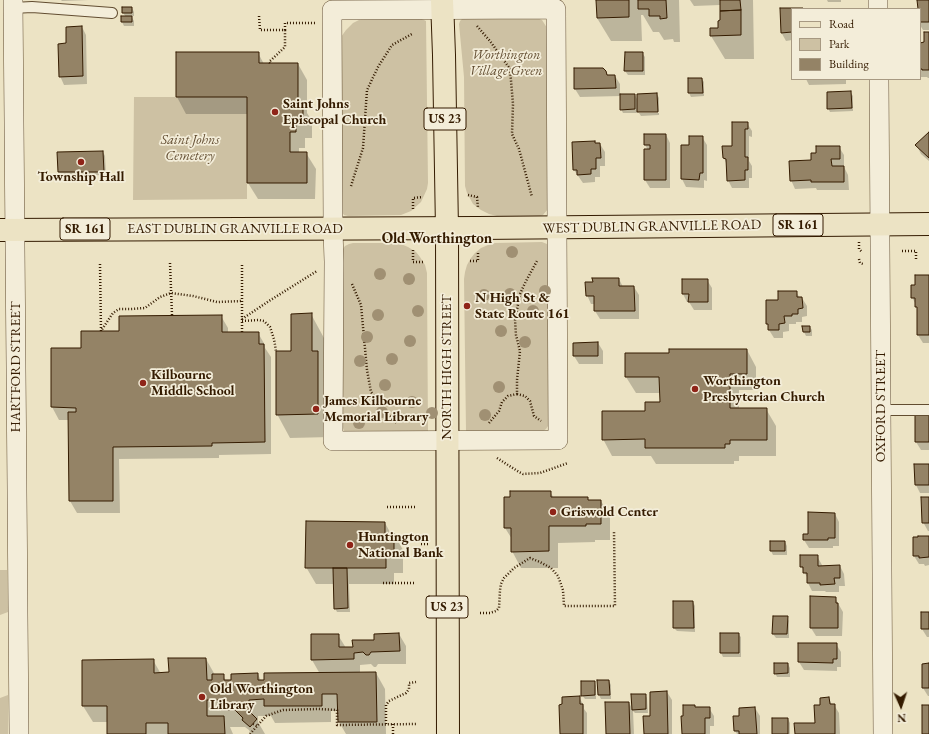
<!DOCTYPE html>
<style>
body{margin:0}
#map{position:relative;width:929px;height:734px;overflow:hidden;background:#ece3c4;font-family:"EB Garamond",serif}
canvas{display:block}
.legend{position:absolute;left:791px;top:8px;width:130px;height:72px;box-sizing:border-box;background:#f3edd9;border:1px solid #a79982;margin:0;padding:5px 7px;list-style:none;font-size:12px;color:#341b00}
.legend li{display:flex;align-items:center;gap:8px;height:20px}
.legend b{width:20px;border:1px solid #a79982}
.north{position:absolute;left:881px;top:686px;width:40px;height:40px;-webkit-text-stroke:3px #f3edd9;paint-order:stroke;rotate:177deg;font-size:11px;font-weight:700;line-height:16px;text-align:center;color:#341b00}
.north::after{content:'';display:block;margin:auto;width:14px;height:18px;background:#341b00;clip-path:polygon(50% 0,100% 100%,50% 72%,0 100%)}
</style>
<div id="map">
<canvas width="929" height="734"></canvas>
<ul class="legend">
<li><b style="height:5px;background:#ece3c4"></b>Road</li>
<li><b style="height:11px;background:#cdc1a3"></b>Park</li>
<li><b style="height:11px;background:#948366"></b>Building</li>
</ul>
<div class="north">N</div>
</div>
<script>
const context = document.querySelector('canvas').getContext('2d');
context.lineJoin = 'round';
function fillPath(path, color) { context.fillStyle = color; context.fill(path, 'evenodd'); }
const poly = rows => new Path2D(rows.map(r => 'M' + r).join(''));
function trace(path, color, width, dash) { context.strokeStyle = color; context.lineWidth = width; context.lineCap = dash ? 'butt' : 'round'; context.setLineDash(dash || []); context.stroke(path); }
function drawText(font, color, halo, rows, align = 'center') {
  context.font = font + ' "EB Garamond",serif'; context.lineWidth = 3.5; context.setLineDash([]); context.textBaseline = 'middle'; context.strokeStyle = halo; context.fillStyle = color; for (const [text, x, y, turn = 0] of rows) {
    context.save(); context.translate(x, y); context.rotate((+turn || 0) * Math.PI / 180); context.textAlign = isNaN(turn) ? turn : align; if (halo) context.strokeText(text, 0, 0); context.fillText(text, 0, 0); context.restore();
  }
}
fillPath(poly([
 [463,18,537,18,542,20,549,31,548,209,543,215,540,216,497,216,489,214,481,210,473,204,467,193,465,186,464,77,459,24,460,21],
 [361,19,422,19,426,21,428,183,427,189,421,202,411,211,401,215,348,216,344,215,341,211,341,37,346,30,353,23],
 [134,97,247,97,247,199,133,200],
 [542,242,547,244,550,248,550,423,546,429,541,433,467,434,466,431,464,279,465,272,467,265,471,258,475,253,481,248,488,245,495,243],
 [353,243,390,243,401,244,408,247,416,252,420,257,425,265,427,273,427,280,428,433,345,433,341,423,343,249,345,246,349,244],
 [0,570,7,570,8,612,0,615],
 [8,695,8,734,0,734,0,698]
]), '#cdc1a3');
fillPath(poly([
 [61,0,89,0,62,1],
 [341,0,414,0,414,6,345,7],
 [597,0,679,0,680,42,674,42,673,39,664,40,659,32,653,32,643,15,641,15,642,41,611,41,597,18],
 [690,0,753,0,754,59,725,59,711,36,719,29,721,21,721,7,720,5,694,6],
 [827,0,841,0,841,2,828,2],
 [918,0,929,0,929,30,923,30,920,25,920,9,919,9],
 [132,8,134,12,134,16,131,16,134,21,134,26,124,26,122,22,122,17,126,17,123,13],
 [781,9,802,9,792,9,792,40,786,41,781,32],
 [82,27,86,35,87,84,64,85,60,76,67,44],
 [929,33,929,78,928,78,927,77,921,77,920,76,920,44,925,43],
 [177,53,258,53,264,64,298,64,307,80,307,113,312,121,312,138,305,138,305,148,299,148,299,153,306,153,316,169,315,199,258,199,248,183,248,114,186,114,177,97],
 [642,53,645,57,645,75,628,75,625,71],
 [606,72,608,76,615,76,620,84,620,95,635,95,638,101,657,94,659,98,659,111,639,111,639,113,637,109,637,113,623,113,621,109,621,96,580,97,575,89],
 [689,79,702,79,704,82,704,96,691,97,689,93],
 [806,79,846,79,846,84,809,85],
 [850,92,853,96,853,111,830,112,828,108],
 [639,113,659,113,659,115,641,116],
 [747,123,752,131,752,137,749,136,749,161,752,166,752,178,749,178,749,188,732,188,728,180,727,165,724,158,733,147],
 [929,134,929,161,921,154,917,146],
 [666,135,670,143,670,188,650,188,645,180,645,150,648,150,645,145],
 [702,137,707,145,707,181,704,180,704,188,686,187,682,179,682,146,690,146],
 [596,144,600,144,605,152,605,166,600,166,600,177,595,177,595,182,583,183,574,170],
 [839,147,844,155,844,167,848,175,849,190,817,190,816,188,795,189,791,180,812,161,817,154],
 [103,152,105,156,106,175,61,176,59,172,58,153],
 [929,276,929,343,923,343,918,335,918,309,912,297],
 [619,279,623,287,634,287,639,295,639,319,600,319,595,311,595,304,591,304,587,295],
 [707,280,712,288,712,310,694,310,689,302,687,302,683,294],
 [796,292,800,298,802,298,807,306,807,316,802,317,802,322,796,322,796,324,789,324,789,331,783,332,783,338,774,338,769,330,769,326,767,324,779,301],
 [311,314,324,338,331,437,290,438,277,414,292,352],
 [221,316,228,328,228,333,258,333,265,345,265,348,271,357,271,454,219,455,219,458,119,459,120,513,77,513,70,501,69,420,59,420,52,407,52,349,82,349,120,332],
 [810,327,812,330,812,336,806,336,804,332],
 [598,343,603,351,603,364,579,364,574,356,574,344],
 [747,350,756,367,756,390,739,390,739,409,766,409,776,426,776,456,739,456,739,461,734,461,734,464,656,464,651,456,612,456,603,439,661,403,660,393,636,393,626,377,670,354],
 [929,416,929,450,921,450,916,442],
 [929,465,929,493,920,493,916,485],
 [550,492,554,498,587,498,589,501,601,501,610,517,610,540,595,540,595,542,558,543,558,568,521,568,512,551,512,539,505,528],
 [929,498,929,531,928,531,923,522],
 [835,514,839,522,839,546,833,546,833,548,809,548,804,540],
 [385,523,391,534,394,534,403,550,403,573,394,573,394,584,349,584,350,612,337,612,335,608,335,584,316,584,306,567],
 [929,537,929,565,925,566,924,564,919,564,914,556],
 [771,542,785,542,787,546,787,555,773,555,771,551],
 [817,556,822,565,822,567,840,566,844,574,845,586,839,586,839,592,826,592,825,591,812,591,808,583,808,579,801,566],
 [835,598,843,612,842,636,816,636,811,628],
 [693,602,695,606,695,632,677,631,674,628],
 [929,613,929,637,927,637,922,629],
 [774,617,787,617,789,621,789,638,776,638,773,634],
 [399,634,406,646,406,664,378,664,376,667,374,667,371,664,360,665,360,673,376,673,385,689,386,734,346,734,339,722,339,711,331,711,331,722,275,723,271,716,258,716,258,722,265,734,251,734,249,730,245,727,230,727,233,734,108,734,108,722,93,722,83,706,153,660,161,674,170,673,206,659,215,675,223,675,226,681,232,681,258,674,261,681,320,674,312,660,338,635,346,648,354,648],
 [721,634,738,634,741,637,741,657,723,657,721,653],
 [836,644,841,652,841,667,837,667,837,671,804,670,799,662],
 [788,664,790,668,790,677,777,677,775,673],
 [929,664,929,696,928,696,923,688],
 [609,681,611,685,611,699,601,699,599,695],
 [594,682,596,686,596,699,585,699,582,695],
 [667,692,672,700,672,734,645,734,651,717],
 [633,695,645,695,647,698,648,713,635,713,633,711,634,734,607,734,629,703,633,710],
 [579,697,584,706,584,709,587,713,587,734,561,734,563,705],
 [829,698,832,705,834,705,839,713,840,734,796,734,816,724,821,706],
 [694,706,696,708,709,708,714,716,714,726,710,726,710,734,683,734],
 [755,708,760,716,760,734,737,734,735,731,734,717,740,717],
 [788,719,790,723,790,734,773,734]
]), '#0003');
const building = poly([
 [596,0,629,0,629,17,597,18,596,0],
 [638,0,666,0,667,18,660,19,660,16,649,16,649,9,638,9,638,0],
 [720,0,740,0,741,10,720,11,720,0],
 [917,0,929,0,929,22,920,22,920,9,918,9,917,0],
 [122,7,132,7,132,13,122,13,122,7],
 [780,8,803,8,803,9,792,9,792,32,781,33,780,8],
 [741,10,741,35,710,36,710,28,718,28,718,21,720,20,720,11,741,10],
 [121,16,132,16,132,22,121,22,121,16],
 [82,26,83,76,59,77,58,44,66,43,66,27,82,26],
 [924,32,929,32,929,70,922,70,922,69,920,69,920,43,924,42,924,32],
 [176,52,259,52,259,63,298,63,298,103,303,103,303,122,296,122,296,132,290,132,290,152,307,152,307,183,247,183,247,97,176,97,176,52],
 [625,52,643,52,643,71,624,71,625,52],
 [574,68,603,68,606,71,607,75,615,75,616,88,574,89,574,68],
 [688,78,702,78,703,93,688,93,688,78],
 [851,91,852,108,827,109,827,92,851,91],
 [657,93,658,112,637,112,637,94,657,93],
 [620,94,635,94,635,109,620,110,620,94],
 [732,122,748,122,748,129,745,129,745,157,748,157,748,170,745,170,745,180,727,181,726,159,723,158,722,146,732,146,732,122],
 [929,132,929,158,915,145,929,132],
 [644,134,666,134,666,180,644,180,644,149,650,149,650,145,644,145,644,134],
 [689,136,703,136,703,173,700,173,699,180,681,179,681,145,689,145,689,136],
 [595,141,595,143,600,143,601,158,596,158,596,169,591,169,591,174,577,175,577,170,573,170,572,142,595,141],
 [816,146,840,146,840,159,831,159,832,166,844,166,844,182,811,182,811,180,790,181,789,161,811,160,811,153,816,153,816,146],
 [103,151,104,172,58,172,57,152,103,151],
 [915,275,929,275,929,335,917,335,917,307,915,307,915,298,911,298,911,285,915,285,915,275],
 [592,278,619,278,619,286,634,286,635,311,594,311,594,296,586,296,585,282,593,282,592,278],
 [682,279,708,279,708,302,688,302,689,294,682,294,682,279],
 [778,291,797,291,797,297,802,297,803,308,798,309,798,314,792,314,792,316,784,316,785,323,779,324,779,330,768,330,768,324,766,324,766,300,778,300,778,291],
 [312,313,312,351,318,351,318,414,276,415,276,351,291,351,291,314,312,313],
 [222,315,222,332,259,332,259,344,264,344,265,442,212,443,212,446,113,447,113,501,69,501,68,412,76,412,76,408,51,407,51,348,81,348,81,331,119,331,119,316,222,315],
 [802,326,810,326,810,332,803,332,802,326],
 [598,342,598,356,573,356,573,343,598,342],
 [669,349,747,349,747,374,730,374,730,408,767,408,767,440,730,440,730,444,725,444,725,448,645,448,645,439,602,440,602,411,645,411,645,402,660,402,659,377,625,377,625,353,669,353,669,349],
 [915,415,929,415,929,442,915,442,915,415],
 [914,464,929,464,929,485,915,485,914,464],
 [510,491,551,491,551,497,588,497,588,500,601,500,601,524,586,524,586,526,549,526,549,551,511,552,511,528,504,528,504,497,510,497,510,491],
 [921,497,929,497,929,523,922,523,921,497],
 [808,512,835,513,835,538,828,538,828,540,803,540,803,534,808,534,808,512],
 [306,521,385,522,385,533,394,533,394,557,386,557,386,568,305,568,306,521],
 [918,536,929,536,929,557,919,558,919,556,913,556,913,537,918,537,918,536],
 [770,541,785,541,785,551,770,551,770,541],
 [800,555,818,555,818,566,840,565,840,578,834,578,835,584,820,585,820,583,807,583,807,573,803,573,803,567,800,567,800,555],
 [333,568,347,568,348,608,334,609,333,568],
 [810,596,836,597,836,603,838,603,838,628,810,628,810,596],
 [673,601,693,601,694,628,673,628,673,601],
 [921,612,929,612,929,629,921,629,921,612],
 [773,616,788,616,787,634,772,634,773,616],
 [399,633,400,651,371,652,369,655,366,655,363,652,354,653,354,659,311,660,311,634,339,634,339,647,353,647,352,640,374,640,374,634,399,633],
 [720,633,739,633,739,653,720,653,720,633],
 [798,643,837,643,837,659,833,659,833,663,798,662,798,643],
 [168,658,206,658,207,680,212,680,212,674,224,674,224,680,231,680,231,674,258,673,258,680,264,680,264,673,376,672,377,722,338,722,337,694,322,694,322,706,264,706,264,699,249,700,249,710,247,710,248,712,249,711,257,719,250,727,242,720,243,718,235,710,221,710,221,700,207,700,207,716,224,716,225,734,168,734,168,723,146,723,146,734,107,734,107,706,82,706,82,660,154,659,154,673,169,672,168,658],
 [774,663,788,663,788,673,774,674,774,663],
 [929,663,929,688,922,688,922,664,929,663],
 [597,680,609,680,610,695,598,695,597,680],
 [581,681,595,681,595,695,581,696,581,681],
 [667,691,668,734,644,734,643,716,650,716,650,692,667,691],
 [631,694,646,694,646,709,632,710,631,694],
 [580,696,580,704,583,704,583,734,560,734,559,705,562,704,562,697,580,696],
 [829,697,830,704,835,704,835,734,795,734,794,723,815,723,814,705,820,705,820,698,829,697],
 [605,702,629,702,630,734,606,734,605,702],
 [683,705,695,705,695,707,710,707,710,718,705,718,705,734,682,734,681,716,683,716,683,705],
 [922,705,929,705,929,734,922,734,922,705],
 [755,707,757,734,739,734,739,731,734,731,733,716,739,716,739,708,755,707],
 [772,718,788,718,788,734,772,734,772,718]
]);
fillPath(building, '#948366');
trace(building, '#341b00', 1);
const lane = poly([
 [13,8,32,7,112,13],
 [881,410,929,410]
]);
const street = poly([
 [13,0,19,734],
 [878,0,878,9],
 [556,9,558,440,333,441,334,262,333,229,332,10,556,9],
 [879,79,883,734]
]);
const primary = poly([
 [442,0,444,55,447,229,448,734],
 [0,230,478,228,929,224]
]);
trace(lane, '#624d31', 12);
trace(street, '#624d31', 20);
trace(primary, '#341b00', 24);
trace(poly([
 [259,16,260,30,285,30,285,23,316,23],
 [477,26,490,41,510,69,513,104,512,134,519,149,532,197],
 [270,63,269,62,285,47,285,30],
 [351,186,363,148,367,90,378,67,392,45,412,34],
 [468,195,477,197,478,208],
 [413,209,413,198,423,197],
 [859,242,859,249,862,252],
 [413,250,413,262,423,262],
 [902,251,916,251,916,259],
 [859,259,860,263,863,264],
 [470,261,478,261,478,251],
 [170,263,172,315],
 [100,264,101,331,113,313,119,309,131,309,145,308,160,297,171,293,193,296,217,302,242,301],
 [352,284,361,305,367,370,371,392,396,423],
 [242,319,269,301,317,271],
 [242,321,259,320,264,321,270,327,274,339,276,351],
 [242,332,242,263],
 [517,394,525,396,530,401,534,416,541,421],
 [489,423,499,411,502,402,508,396,517,394,517,380,520,351,516,335,515,320,520,294,526,281,537,261],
 [497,458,519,472,523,474,540,473,568,463],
 [387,507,415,507],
 [421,544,429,544],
 [383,583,415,583],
 [480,613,490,613,496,611,499,608,500,590,501,584,504,578,514,568,530,558,540,562,551,568,558,576,563,590,564,606,615,606,614,531],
 [253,724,257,726],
 [386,724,386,705,389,701,406,693,409,689,409,683,416,682],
 [250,734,266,716,283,710,318,709,337,710,337,725,416,724],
 [393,734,393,724]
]), '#341b00', 2.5, [1, 2]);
trace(lane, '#f3edd9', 10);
trace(street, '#f3edd9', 19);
trace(primary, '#ece3c4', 22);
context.fillStyle = '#a09073';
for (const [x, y] of [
 [512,252],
 [380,274],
 [409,279],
 [545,291],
 [510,294],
 [484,295],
 [418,311],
 [533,311],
 [378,315],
 [501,331],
 [367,337],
 [410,341],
 [525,342],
 [392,359],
 [360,361],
 [385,385],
 [499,387],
 [412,402],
 [382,412],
 [432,413],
 [485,415],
 [359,423]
]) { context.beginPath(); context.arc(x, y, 6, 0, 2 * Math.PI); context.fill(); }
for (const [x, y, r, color] of [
 [275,112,4,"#8f2418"],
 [81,162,4,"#8f2418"],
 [467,306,4,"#8f2418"],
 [143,383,4,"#8f2418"],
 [695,389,4,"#8f2418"],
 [316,409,4,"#8f2418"],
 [553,512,4,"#8f2418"],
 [350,545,4,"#8f2418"],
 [202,697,4,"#8f2418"]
]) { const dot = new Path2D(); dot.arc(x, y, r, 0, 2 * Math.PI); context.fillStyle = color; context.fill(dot); trace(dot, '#f3edd9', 1.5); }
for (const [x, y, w] of [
 [445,119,42],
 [798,225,50],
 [85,229,50],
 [447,607,42]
]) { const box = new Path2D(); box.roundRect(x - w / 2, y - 11, w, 22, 3); context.fillStyle = '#f3edd9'; context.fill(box); trace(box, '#341b00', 1); }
drawText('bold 13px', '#341b00', null, [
 ["US 23",445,119],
 ["SR 161",798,225],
 ["SR 161",85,229],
 ["US 23",447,607]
]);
drawText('italic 14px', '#624d31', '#f3edd9', [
 ["Worthington",506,55],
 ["Village Green",506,71],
 ["Saint Johns",190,140],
 ["Cemetery",190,156]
]);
drawText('bold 14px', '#341b00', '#f3edd9', [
 ["Saint Johns",283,104],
 ["Episcopal Church",283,120],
 ["Township Hall",81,177,"center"],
 ["N High St &",475,298],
 ["State Route 161",475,314],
 ["Kilbourne",151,375],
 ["Middle School",151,391],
 ["Worthington",703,381],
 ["Presbyterian Church",703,397],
 ["James Kilbourne",324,401],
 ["Memorial Library",324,417],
 ["Griswold Center",561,512],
 ["Huntington",358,537],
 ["National Bank",358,553],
 ["Old Worthington",210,689],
 ["Library",210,705]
], 'left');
drawText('14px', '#341b00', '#f3edd9', [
 ["WEST DUBLIN GRANVILLE ROAD",652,227,-1],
 ["EAST DUBLIN GRANVILLE ROAD",235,229],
 ["HARTFORD STREET",16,367,-90],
 ["NORTH HIGH STREET",447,367,-90],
 ["OXFORD STREET",881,406,-90]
]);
drawText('bold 15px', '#341b00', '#f3edd9', [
 ["Old Worthington",437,239]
]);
</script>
